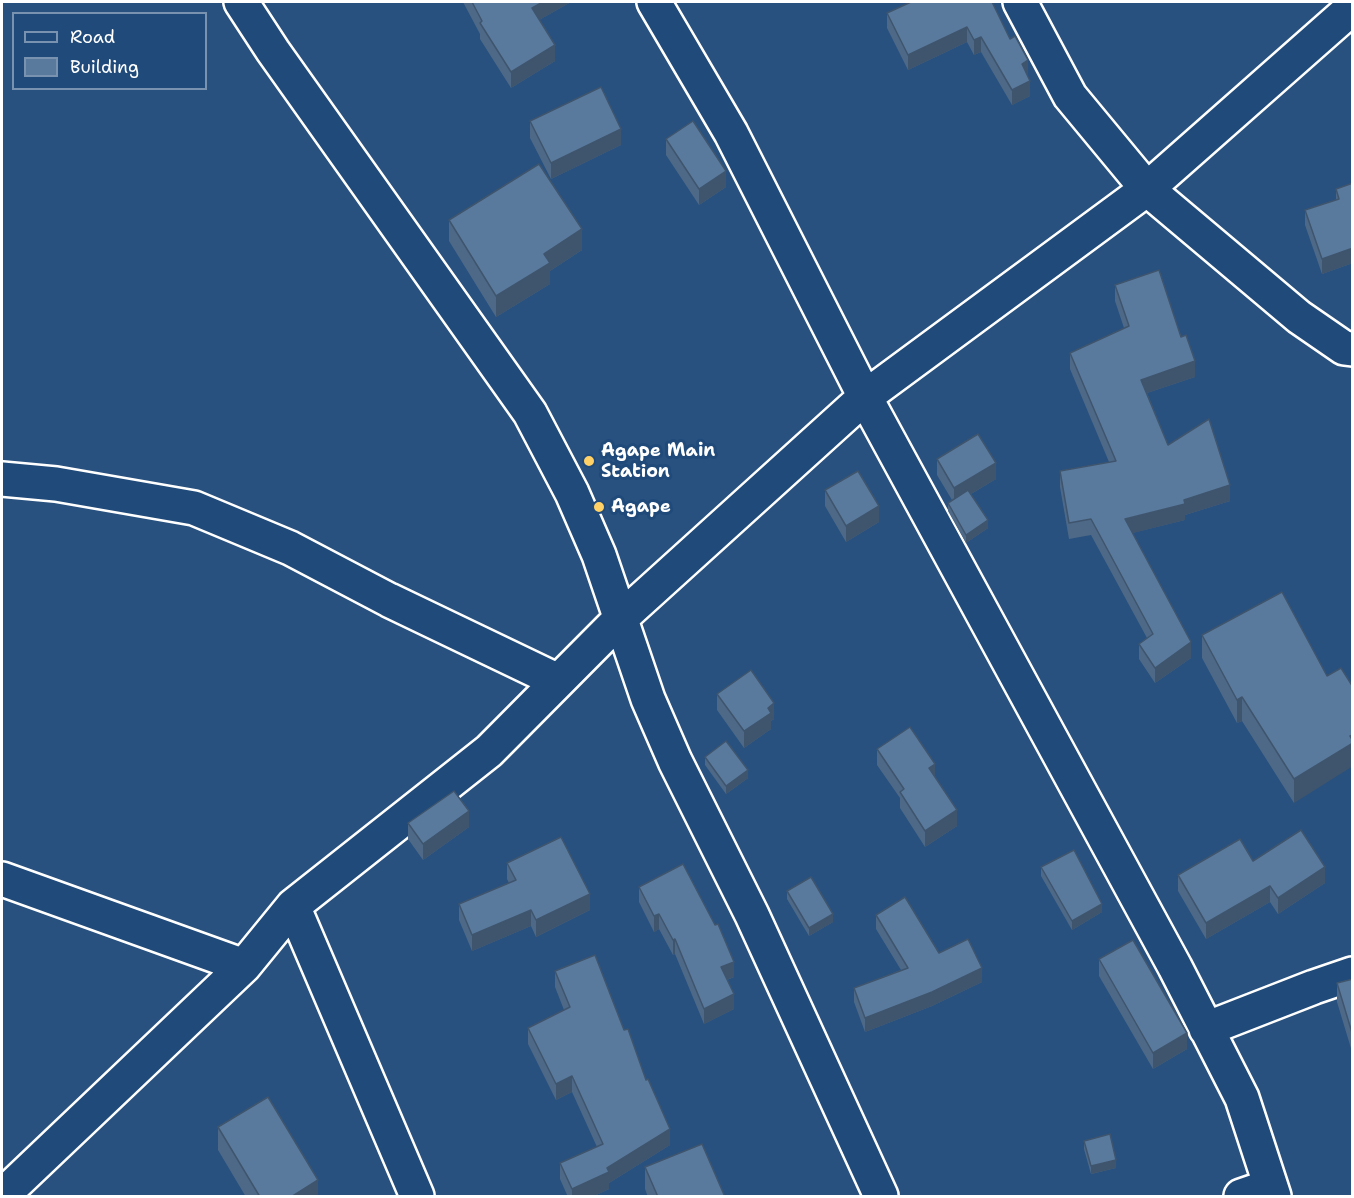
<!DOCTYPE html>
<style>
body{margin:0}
#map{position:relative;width:1354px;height:1198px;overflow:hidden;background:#28517f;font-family:"Shantell Sans",sans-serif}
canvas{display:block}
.frame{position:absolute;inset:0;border:3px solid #fff;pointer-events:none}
.legend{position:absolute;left:12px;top:12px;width:195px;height:78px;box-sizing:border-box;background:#1f4a7a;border:2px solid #7992af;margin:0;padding:8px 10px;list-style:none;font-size:18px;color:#fff}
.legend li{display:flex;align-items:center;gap:12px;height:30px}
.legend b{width:30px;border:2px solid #7992af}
</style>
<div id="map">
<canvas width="1354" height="1198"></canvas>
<div class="frame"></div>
<ul class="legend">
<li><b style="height:8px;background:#1f4a7a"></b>Road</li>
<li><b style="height:16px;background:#5a7a9d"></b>Building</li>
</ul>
</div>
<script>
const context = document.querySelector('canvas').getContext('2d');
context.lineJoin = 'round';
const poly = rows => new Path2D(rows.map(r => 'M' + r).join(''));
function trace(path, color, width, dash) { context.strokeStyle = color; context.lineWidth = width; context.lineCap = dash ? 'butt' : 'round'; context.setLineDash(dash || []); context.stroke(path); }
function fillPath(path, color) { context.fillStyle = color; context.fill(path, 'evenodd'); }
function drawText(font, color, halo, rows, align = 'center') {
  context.font = font + ' "Shantell Sans",sans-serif'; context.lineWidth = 6; context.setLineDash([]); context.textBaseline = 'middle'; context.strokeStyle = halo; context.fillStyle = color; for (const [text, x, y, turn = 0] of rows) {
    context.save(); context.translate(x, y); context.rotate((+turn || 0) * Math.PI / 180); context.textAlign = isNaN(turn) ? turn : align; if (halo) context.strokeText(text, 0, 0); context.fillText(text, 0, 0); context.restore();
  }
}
const minor = poly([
 [241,2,273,51,530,413,572,493,599,555,648,699,675,761,752,915,881,1196],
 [654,2,731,133,865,397,1175,967,1242,1098,1274,1196],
 [1020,2,1070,96,1147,189,1299,317,1344,348,1352,349],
 [2,479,56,484,194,508,290,548,389,600,558,681],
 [2,879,244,966],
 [293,906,417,1196],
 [1206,1029,1314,987,1352,974],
 [2,1196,244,966,293,906,489,751,621,618,865,397,1147,189,1352,8],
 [1241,1196,1270,1186]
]);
trace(minor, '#fff', 38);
trace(minor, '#1f4a7a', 33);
fillPath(poly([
 [463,2,571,2,539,20,555,61,511,88,480,39,480,34],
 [911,2,1010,39,1028,75,1027,75,1030,96,1012,105,981,52,974,55,967,42,908,70,887,28,887,13],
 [530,121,621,145,551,179,530,138],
 [666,139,726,187,699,205,666,155],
 [1353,183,1353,263,1322,274,1305,225,1305,210,1336,200,1336,189],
 [449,220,582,250,550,271,550,284,496,317,449,241],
 [1115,285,1195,377,1147,393,1168,445,1230,501,1185,515,1185,520,1132,533,1191,658,1155,683,1139,659,1139,644,1147,638,1091,535,1069,539,1060,487,1060,471,1109,462,1070,369,1070,353,1124,328,1115,301],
 [937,459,996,479,971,494,988,528,966,543,948,511,948,503,952,500,937,475],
 [825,490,879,522,846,542,825,506],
 [1202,635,1327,676,1294,803,1242,721,1237,723,1202,658],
 [717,694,774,719,771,721,771,729,744,748,717,710],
 [877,749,935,778,957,826,925,847,900,808,900,798,877,765],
 [705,757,748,778,726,794,705,765],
 [408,823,469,827,423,860,408,839],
 [1253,861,1325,883,1278,914,1270,902,1206,939,1178,891,1178,875],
 [507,863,590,910,536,937,531,926,472,951,459,920,459,904,509,883,507,879],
 [1041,867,1102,912,1072,930,1041,876],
 [639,887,734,977,727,980,734,1009,704,1024,675,954,673,955,659,929,654,932,639,902],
 [787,891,833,922,809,936,787,899],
 [876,915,939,953,982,982,932,1006,865,1032,854,1002,854,988,901,970,876,929],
 [1099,959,1187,1049,1153,1069,1099,976],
 [555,971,624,1030,670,1145,609,1183,609,1189,592,1197,568,1197,560,1179,560,1163,597,1147,572,1092,556,1100,528,1044,528,1028,564,1010,555,987],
 [1353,979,1353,1055,1337,1002,1337,983],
 [218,1127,318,1197,246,1197,218,1150],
 [1084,1141,1116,1168,1091,1174,1084,1149],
 [645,1167,725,1197,648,1197,645,1189]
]), '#4d6987');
fillPath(poly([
 [543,2,571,2,532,24,532,8],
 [967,27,967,42,908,70,908,55],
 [981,37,981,52,974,55,974,40],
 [555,45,555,61,511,88,511,72],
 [1028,60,1028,75,1022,79,1022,64],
 [1030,81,1030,96,1012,105,1012,90],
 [621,129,621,145,551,179,551,163],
 [726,171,726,187,699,205,699,189],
 [582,229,582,250,550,271,550,284,496,317,496,296,544,254],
 [1353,248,1353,263,1322,274,1322,259],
 [1195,361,1195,377,1141,395,1141,380],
 [996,463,996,479,954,504,954,488],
 [1230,485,1230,501,1185,515,1185,520,1125,535,1125,519],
 [879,506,879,522,846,542,846,526],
 [988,520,988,528,966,543,966,535],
 [1191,642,1191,658,1155,683,1155,668],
 [1242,697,1242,721,1237,723,1237,700],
 [774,703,774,719,771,721,771,729,744,748,744,731,768,708],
 [1353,735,1353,766,1294,803,1294,779],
 [935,764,935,780,929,768],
 [748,770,748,778,726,794,726,786],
 [957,810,957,826,925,847,925,831],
 [469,811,469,827,423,860,423,844],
 [1325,867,1325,883,1278,914,1278,898],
 [1270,886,1270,902,1206,939,1206,923],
 [590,894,590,910,536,937,536,920],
 [1102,904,1102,912,1072,930,1072,921],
 [531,910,531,926,472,951,472,935],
 [659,914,659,929,654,932,654,916],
 [833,914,833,922,809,936,809,928],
 [675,939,675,954,673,955,673,940],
 [734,962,734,977,721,982,721,967],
 [982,968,982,982,932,1006,865,1032,865,1018],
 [734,994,734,1009,704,1024,704,1009],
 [1187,1033,1187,1049,1153,1069,1153,1053],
 [572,1076,572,1092,556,1100,556,1084],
 [670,1129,670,1145,609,1183,609,1189,592,1197,572,1197,572,1189],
 [1116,1160,1116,1168,1091,1174,1091,1166],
 [318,1180,318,1197,291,1197]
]), '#3f556e');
const building = poly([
 [472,2,543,2,532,8,555,45,511,72,480,23,482,21,472,2],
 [911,2,992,2,1010,39,1015,36,1028,60,1022,64,1030,81,1012,90,981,37,974,40,967,27,908,55,887,13,911,2],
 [601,87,621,129,551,163,530,121,601,87],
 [693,121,726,171,699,189,666,139,693,121],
 [539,164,582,229,544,254,550,263,496,296,449,220,539,164],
 [1353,183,1353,248,1322,259,1305,210,1339,199,1336,189,1353,183],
 [1159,270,1181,337,1186,335,1195,361,1141,380,1168,445,1209,419,1230,485,1184,500,1185,504,1125,519,1191,642,1155,668,1139,644,1153,634,1091,519,1069,523,1060,471,1116,461,1070,353,1129,326,1115,285,1159,270],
 [978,434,996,463,954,488,937,459,978,434],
 [858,471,879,506,846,526,825,490,858,471],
 [968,490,988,520,966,535,948,503,968,490],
 [1282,592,1327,676,1341,668,1353,687,1353,735,1350,736,1353,741,1353,743,1294,779,1242,697,1237,700,1202,635,1282,592],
 [751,670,774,703,768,708,771,713,744,731,717,694,751,670],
 [910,727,935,764,929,768,957,810,925,831,900,792,904,789,877,749,910,727],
 [726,741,748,770,726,786,705,757,726,741],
 [454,791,469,811,423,844,408,823,454,791],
 [1301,830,1325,867,1278,898,1270,886,1206,923,1178,875,1240,839,1253,861,1301,830],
 [561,837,590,894,536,920,531,910,472,935,459,904,516,880,507,863,561,837],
 [1074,850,1102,904,1072,921,1041,867,1074,850],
 [683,864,715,925,718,924,734,962,721,967,734,994,704,1009,675,939,673,940,659,914,654,916,639,887,683,864],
 [811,877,833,914,809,928,787,891,811,877],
 [905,897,939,953,968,939,982,968,932,992,865,1018,854,988,908,968,876,915,905,897],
 [1133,940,1187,1033,1153,1053,1099,959,1133,940],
 [595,955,624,1030,628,1029,646,1080,648,1079,670,1129,607,1168,609,1172,572,1189,560,1163,603,1144,572,1076,556,1084,528,1028,570,1007,555,971,595,955],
 [1353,979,1353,1036,1337,983,1353,979],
 [268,1097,318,1180,291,1197,260,1197,218,1127,268,1097],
 [1110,1134,1116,1160,1091,1166,1084,1141,1110,1134],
 [702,1144,725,1197,658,1197,645,1167,702,1144]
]);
fillPath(building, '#5a7a9d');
trace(building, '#3f556e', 1.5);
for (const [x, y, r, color] of [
 [589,461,6,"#ffd166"],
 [599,507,6,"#ffd166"]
]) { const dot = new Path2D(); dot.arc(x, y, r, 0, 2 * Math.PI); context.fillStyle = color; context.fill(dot); trace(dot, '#1f4a7a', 2); }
drawText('bold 18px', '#fff', '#1f4a7a', [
 ["Agape Main",601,451],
 ["Station",601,472],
 ["Agape",611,507]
], 'left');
</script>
